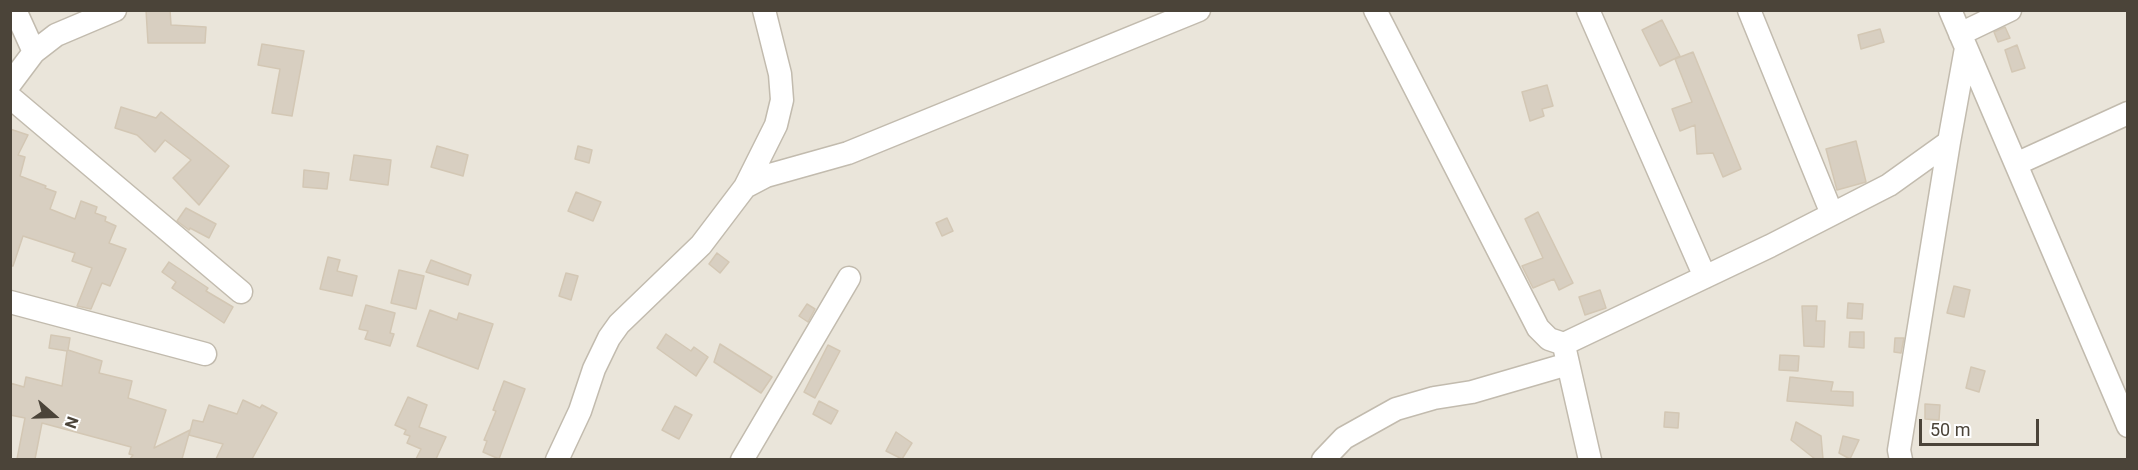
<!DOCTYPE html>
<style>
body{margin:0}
#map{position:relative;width:2138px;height:470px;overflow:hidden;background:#f6f3ec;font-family:Roboto,sans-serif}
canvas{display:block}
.frame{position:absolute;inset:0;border:12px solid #4b4439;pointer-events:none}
.north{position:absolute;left:24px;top:386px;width:60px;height:60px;-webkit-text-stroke:4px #fff;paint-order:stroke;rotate:110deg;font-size:16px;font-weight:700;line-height:24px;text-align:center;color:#4b4439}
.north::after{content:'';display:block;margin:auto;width:21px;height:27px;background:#4b4439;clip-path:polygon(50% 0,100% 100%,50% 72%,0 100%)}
.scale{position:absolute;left:1919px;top:419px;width:120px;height:27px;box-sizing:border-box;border:3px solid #4b4439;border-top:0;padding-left:8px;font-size:18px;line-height:21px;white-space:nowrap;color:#4b4439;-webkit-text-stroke:4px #fff;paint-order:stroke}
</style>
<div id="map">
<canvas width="2138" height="470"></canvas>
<div class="frame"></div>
<div class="north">N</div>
<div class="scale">50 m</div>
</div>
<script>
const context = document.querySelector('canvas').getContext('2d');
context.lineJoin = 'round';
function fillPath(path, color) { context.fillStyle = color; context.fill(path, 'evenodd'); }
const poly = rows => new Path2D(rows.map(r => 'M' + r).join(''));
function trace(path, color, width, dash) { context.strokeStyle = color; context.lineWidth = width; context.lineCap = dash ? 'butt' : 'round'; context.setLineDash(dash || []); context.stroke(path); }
fillPath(poly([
 [10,11,2127,11,2127,459,11,459]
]), '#eae5da');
const building = poly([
 [146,10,170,10,171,25,206,27,205,43,148,43,146,10],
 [1662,20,1680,56,1660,66,1642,30,1662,20],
 [2005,27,2010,38,1998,42,1994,32,2005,27],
 [1880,29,1884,42,1861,49,1858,35,1880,29],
 [262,44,304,51,292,116,272,113,280,69,258,65,262,44],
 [2017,45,2025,68,2012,72,2005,50,2017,45],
 [1693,52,1741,169,1723,177,1713,153,1697,154,1695,125,1680,131,1672,109,1692,102,1675,59,1693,52],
 [1547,85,1553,106,1542,109,1544,116,1530,121,1522,92,1547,85],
 [121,107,156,118,161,112,229,166,199,205,173,178,191,160,165,140,155,152,137,135,115,128,121,107],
 [10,129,28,135,18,155,25,157,20,176,46,186,45,188,56,192,50,209,75,219,81,201,97,207,95,213,106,217,105,221,116,226,109,243,126,249,110,286,102,283,91,309,77,306,92,268,72,261,75,253,23,236,13,266,10,266,10,129],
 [1856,141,1866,182,1837,190,1826,149,1856,141],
 [437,146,468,155,463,176,431,167,437,146],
 [578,146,592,150,589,163,575,159,578,146],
 [354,155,391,160,388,185,350,180,354,155],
 [304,170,329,173,327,189,303,187,304,170],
 [576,192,601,202,593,221,568,211,576,192],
 [186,208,216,224,209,238,190,228,189,230,177,221,186,208],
 [1538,212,1573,283,1559,290,1554,279,1533,288,1522,266,1543,258,1525,219,1538,212],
 [947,218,953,231,942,236,936,223,947,218],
 [717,253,729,262,720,273,709,264,717,253],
 [328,257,340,260,337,271,357,276,352,296,320,289,328,257],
 [431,260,471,275,468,285,426,272,431,260],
 [169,262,208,288,206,291,233,307,224,323,172,288,176,282,162,272,169,262],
 [399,270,424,276,416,309,391,303,399,270],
 [566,273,578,276,571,300,559,296,566,273],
 [1954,286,1970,290,1964,317,1947,313,1954,286],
 [1600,290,1606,308,1585,315,1579,297,1600,290],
 [1848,303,1863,304,1862,319,1847,318,1848,303],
 [807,304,815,309,808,322,799,316,807,304],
 [366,305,395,313,390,333,394,334,390,346,365,339,368,331,359,329,366,305],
 [1802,306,1817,306,1816,321,1825,321,1824,347,1804,346,1802,306],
 [430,310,457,320,459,313,493,324,478,369,417,346,430,310],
 [1850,332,1864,332,1864,348,1849,347,1850,332],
 [666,334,691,351,694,347,708,357,696,376,657,348,666,334],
 [51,335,70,338,68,350,102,361,99,373,132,381,128,398,166,410,154,448,190,430,182,459,130,459,133,455,129,454,131,447,42,423,35,459,17,459,25,418,10,415,10,383,24,387,26,377,62,386,67,351,49,348,51,335],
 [1895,338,1904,338,1901,353,1894,352,1895,338],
 [720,344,772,377,761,393,714,362,720,344],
 [828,345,840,351,815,398,804,392,828,345],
 [1780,355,1799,356,1798,371,1779,370,1780,355],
 [1971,367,1985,371,1979,392,1966,388,1971,367],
 [1790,377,1833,382,1831,391,1853,392,1853,406,1787,401,1790,377],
 [504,381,525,389,499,459,483,452,487,441,484,440,496,411,493,410,504,381],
 [408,397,427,405,419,427,446,437,436,459,416,459,421,449,407,443,410,436,404,434,406,430,395,425,408,397],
 [243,400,260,408,262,405,277,413,252,459,216,459,223,444,189,435,193,420,203,422,209,405,237,414,243,400],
 [819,401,838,411,831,424,813,414,819,401],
 [1925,404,1940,405,1939,420,1925,419,1925,404],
 [675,406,692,415,679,439,662,430,675,406],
 [1665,412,1679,413,1678,428,1664,427,1665,412],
 [1796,422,1821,436,1823,459,1815,459,1791,440,1796,422],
 [896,432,912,443,902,459,886,451,896,432],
 [1843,436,1859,440,1850,459,1839,453,1843,436]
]);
fillPath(building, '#d8cfc1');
trace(building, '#d3c7b4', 1.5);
const minor = poly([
 [15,10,34,52],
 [1375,10,1538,328,1549,339,1564,344,1770,246,1889,185,1949,142,1966,48],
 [1588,10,1705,277],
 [1749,10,1832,214],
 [1950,10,2128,426],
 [1960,34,2010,10],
 [10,84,34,52,56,35,115,10],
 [10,97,241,292],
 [2016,164,2128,113],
 [745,187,776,125,782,100,780,74,764,10],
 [10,302,205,354],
 [1565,350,1590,460],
 [557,460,580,411,594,369,609,338,619,324,701,245,745,187,766,176,848,153,1199,10],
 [742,460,849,278],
 [1323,460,1344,438,1396,409,1434,398,1472,392,1568,364],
 [1901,460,1899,450,1949,142]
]);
trace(minor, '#c2bbae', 25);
trace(minor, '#fff', 22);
</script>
